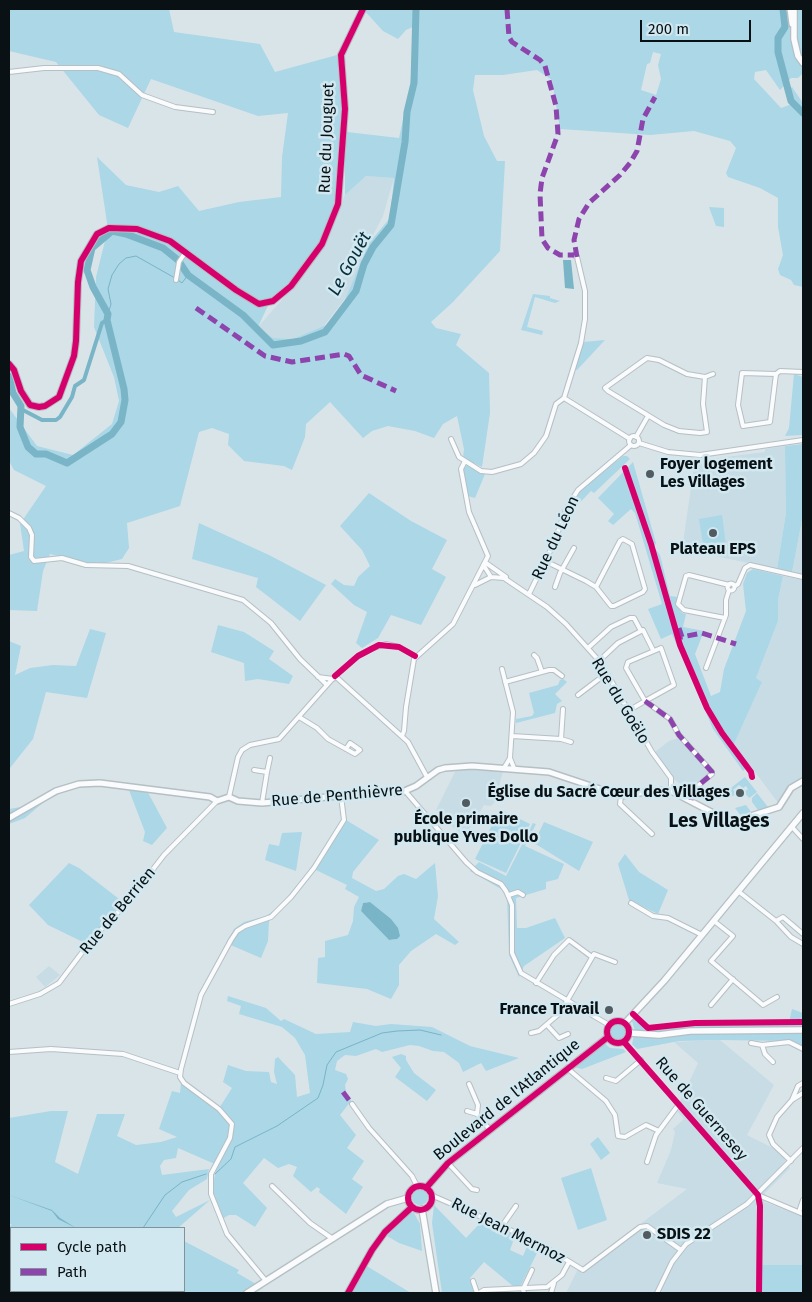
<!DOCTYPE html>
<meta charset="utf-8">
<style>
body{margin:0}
#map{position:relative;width:812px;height:1302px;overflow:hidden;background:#d9e4e9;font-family:"Fira Sans",sans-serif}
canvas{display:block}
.frame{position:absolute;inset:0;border:10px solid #091114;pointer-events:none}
.legend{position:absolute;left:10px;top:1227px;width:175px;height:65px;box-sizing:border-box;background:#d2e8f0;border:1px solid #829298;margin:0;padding:6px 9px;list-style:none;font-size:15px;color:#091114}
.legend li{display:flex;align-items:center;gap:10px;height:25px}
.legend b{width:25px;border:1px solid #829298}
.scale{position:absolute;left:640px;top:20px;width:111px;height:22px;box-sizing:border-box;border:2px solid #091114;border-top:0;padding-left:6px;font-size:15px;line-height:18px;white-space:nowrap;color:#091114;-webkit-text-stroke:4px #d2e8f0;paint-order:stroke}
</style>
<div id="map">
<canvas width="812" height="1302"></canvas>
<div class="frame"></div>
<ul class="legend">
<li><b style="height:6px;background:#d6006c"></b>Cycle path</li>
<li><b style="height:6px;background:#8e44ad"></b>Path</li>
</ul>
<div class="scale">200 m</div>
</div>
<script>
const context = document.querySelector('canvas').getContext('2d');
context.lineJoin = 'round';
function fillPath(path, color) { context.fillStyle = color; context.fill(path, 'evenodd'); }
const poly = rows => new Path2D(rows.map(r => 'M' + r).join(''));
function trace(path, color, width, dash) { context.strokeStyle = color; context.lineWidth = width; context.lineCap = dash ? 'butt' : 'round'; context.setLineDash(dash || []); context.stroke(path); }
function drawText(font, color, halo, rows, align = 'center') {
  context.font = font + ' "Fira Sans",sans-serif'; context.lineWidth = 5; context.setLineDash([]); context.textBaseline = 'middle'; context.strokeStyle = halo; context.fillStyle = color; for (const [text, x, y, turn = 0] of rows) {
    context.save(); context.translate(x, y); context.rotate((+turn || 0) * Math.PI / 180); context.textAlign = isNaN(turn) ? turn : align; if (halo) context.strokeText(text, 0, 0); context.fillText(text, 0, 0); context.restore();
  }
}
fillPath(poly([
 [366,176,394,178,383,216,369,243,347,296,323,327,293,339,273,338,258,327,307,271,324,245,345,195],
 [785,446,786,513,777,569,682,549,695,461,765,452,765,449],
 [803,515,803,574,792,572],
 [783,576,803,580,803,778,794,782,788,787,779,804,734,744,762,682,756,678,778,621,778,600],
 [679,738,709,773,688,790,675,780,655,752,669,741],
 [475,769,503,771,495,802,491,806,484,805,464,838,436,810,456,770],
 [49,966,60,975,45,987,36,977],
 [720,1040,774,1085,747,1135,775,1149,784,1158,790,1168,765,1193,764,1202,803,1216,803,1265,762,1265,762,1293,566,1293,580,1265,583,1267,687,1189,657,1183,671,1150,675,1132,673,1129,684,1119,676,1110,698,1063,674,1042]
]), '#c7dce5');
fillPath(poly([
 [9,9,169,9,174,32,260,44,275,72,337,55,344,94,337,204,321,242,294,278,271,299,258,327,273,338,293,339,336,321,369,243,390,218,394,178,366,176,345,195,345,138,347,132,399,138,410,87,415,26,406,30,398,39,383,31,363,9,803,9,803,73,798,78,791,78,780,90,766,70,755,72,754,79,781,108,792,104,786,92,792,87,803,103,803,287,794,285,791,280,780,275,778,269,783,255,778,227,778,198,760,188,728,177,726,173,736,148,730,141,694,131,650,135,560,129,552,80,537,70,503,75,475,75,473,90,484,136,497,161,505,161,500,251,453,302,431,322,436,328,461,334,456,345,489,373,490,413,482,467,463,458,464,449,457,416,443,424,434,438,415,431,388,426,372,431,363,438,330,402,306,424,305,437,292,470,284,466,244,461,228,445,229,434,212,428,199,432,180,506,127,523,129,548,122,559,97,565,50,554,43,571,37,611,9,610,9,555,24,551,20,524,46,486,14,470,9,461,9,408,37,446,73,455,112,424,119,401,114,377,94,327,96,277,108,229,97,157,126,185,159,192,178,186,199,211,239,202,281,197,282,157,288,113,258,116,151,79,128,128,99,115,56,62,9,51],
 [653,52,661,54,658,65,661,79,656,95,641,90,647,64,650,63],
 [709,207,724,208,724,227,716,226],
 [533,294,550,296,550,298,560,301,555,303,535,297,527,327,543,331,542,335,521,330],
 [605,340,577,370,571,368,583,342],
 [794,374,803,377,802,435,785,436,789,428],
 [803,444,803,515,792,572,777,569,786,513,785,446],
 [623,456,627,456,630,459,594,493,591,491,565,518,581,490],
 [633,462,656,543,654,547,660,555,670,596,678,597,677,606,682,613,686,614,683,627,704,631,695,654,711,696,720,692,724,669,746,611,743,584,747,573,753,569,783,576,778,600,778,621,756,678,762,682,734,744,750,765,743,771,713,729,672,634,661,639,648,609,662,604,635,513,631,509,613,525,608,521,614,514,598,498],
 [467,465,485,474,475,498,468,496,463,468],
 [369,493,411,521,447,540,432,569,446,577,421,625,391,615,378,638,362,648,356,643,367,612,354,605,331,584,335,579,344,585,354,586,358,577,370,566,362,550,340,526],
 [722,515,726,546,704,550,699,519],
 [199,523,269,555,326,585,300,621,256,587,258,578,192,559],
 [218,625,244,632,274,651,269,659,293,676,289,684,258,679,245,681,244,663,211,652],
 [90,629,106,633,87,698,46,692,33,739,10,768,9,774,9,641,21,646,15,675,30,668,53,665,76,666],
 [563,679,567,682,555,694,562,701,557,704,555,713,516,723,516,719,532,716,534,713,529,693,558,685,560,680],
 [745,777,757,792,749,798,744,792,748,789,746,786,743,788,739,785,733,790,736,794,727,799,723,794],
 [80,782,101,786,77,787,63,792,45,801,25,818,9,824,9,809,27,806,54,788],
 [127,785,145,787,167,828,152,845,143,841,145,832],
 [344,792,346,820,379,840,353,872,352,878,376,891,384,889,398,876,404,874,416,879,435,863,438,896,434,919,459,942,455,945,436,934,411,951,399,965,399,985,391,999,367,989,317,983,318,958,325,957,325,941,348,935,353,921,354,907,359,897,345,889,347,885,316,870,293,899,269,921,268,941,261,958,226,943,234,929,244,922,266,916,279,907,306,874,335,834,342,820,339,793],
 [370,902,382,912,397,939,389,940,361,911,363,903],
 [757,793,768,807,758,810,752,802,752,798],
 [746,805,751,812,741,816,735,808],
 [500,809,530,824,506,873,475,859],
 [544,822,593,842,579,871,534,843],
 [533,823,536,824,525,846,564,864,558,879,546,882,546,889,516,898,517,928,526,928,555,918,565,938,524,966,519,977,509,955,507,897,501,889,470,871,479,862,506,876],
 [302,832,296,871,265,860,269,844,279,846,282,833],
 [625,854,639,872,668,890,658,914,629,900,618,864],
 [69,863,79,868,123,902,85,943,48,925,29,905],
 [228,996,266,1008,281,1021,284,1019,316,1034,350,1032,353,1022,376,1026,391,1024,432,1027,470,1046,519,1058,486,1071,481,1063,463,1072,459,1063,444,1052,433,1051,419,1046,410,1045,382,1052,376,1049,356,1056,345,1055,337,1061,335,1070,346,1074,348,1079,345,1085,346,1092,351,1101,340,1115,356,1135,347,1148,364,1161,352,1179,363,1187,346,1214,319,1192,320,1189,317,1187,311,1192,293,1176,297,1167,289,1164,278,1168,264,1158,243,1183,267,1208,255,1227,236,1215,229,1215,222,1219,212,1189,217,1165,178,1148,176,1158,164,1160,160,1166,162,1175,209,1169,207,1179,189,1190,172,1211,176,1217,210,1200,178,1228,11,1228,11,1284,9,1284,9,1226,12,1225,9,1223,9,1118,51,1111,68,1111,55,1162,78,1174,97,1114,125,1114,117,1136,136,1145,161,1142,177,1137,159,1129,172,1091,180,1093,181,1083,218,1110,232,1088,223,1082,228,1065,246,1071,269,1072,271,1082,277,1084,274,1072,275,1059,278,1057,295,1075,297,1097,310,1093,305,1055,295,1038,282,1027,239,1014,241,1006,227,1001],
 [792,1009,803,1013,803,1046,790,1041,720,1040,679,1041,637,1049,632,1044,635,1031,632,1021,636,1018,648,1029,697,1024,789,1023],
 '610 1032a8 8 0 1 1 16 0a8 8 0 1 1-16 0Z',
 [604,1043,610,1048,623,1049,626,1052,582,1069,574,1067],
 [401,1054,406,1056,406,1060,414,1073,436,1090,427,1101,395,1077,401,1068,392,1057],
 [598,1137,610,1153,601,1160,590,1144],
 [591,1168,607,1220,578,1230,561,1178],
 '412 1197a8 8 0 1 1 16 0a8 8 0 1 1-16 0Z',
 [434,1205,466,1238,483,1220,515,1236,510,1250,523,1256,529,1242,540,1247,520,1287,513,1286,484,1262,470,1278,475,1293,442,1293,432,1223],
 [410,1212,414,1213,420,1224,422,1251,399,1243,387,1236],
 [184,1241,239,1270,237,1273,263,1288,255,1293,54,1293,54,1291,184,1291],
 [359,1265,363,1268,365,1265,411,1293,345,1293],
 [761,1265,803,1265,803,1293,762,1293]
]), '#abd7e7');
fillPath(poly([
 [563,260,571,260,574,289,565,288],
 [370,902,391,919,398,928,400,936,397,939,389,940,361,911,363,903],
 [9,1195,52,1210,60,1218,76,1228,58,1219,52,1211]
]), '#79b4c7');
trace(poly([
 [178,280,182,283,188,275],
 [108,314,111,304,108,289,112,275,119,264,126,258,136,256,175,278],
 [215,1174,231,1159,235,1147,277,1126,318,1098,323,1085,327,1065,336,1052,382,1033,397,1031,420,1030,441,1035],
 [143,1228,165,1195,182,1182,206,1174]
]), '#79b4c7', 1);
trace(poly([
 [21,409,42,420,56,420,60,417,72,397,75,386,84,380,102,323,107,320]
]), '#79b4c7', 4);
trace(poly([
 [783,9,785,27,778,38,778,52,791,101,803,113],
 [9,376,13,393,21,406,20,427,28,447,36,454,46,454,67,463,112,434,121,422,125,400,124,389,107,320,108,314,93,287,87,270,92,248,112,231,126,234,163,248,178,260,188,275,243,315,273,345,301,341,325,332,356,291,364,264,373,247,391,225,405,142,407,112,414,83,416,9]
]), '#79b4c7', 7);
const minor = poly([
 [9,72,44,68,98,68,119,74,142,95,175,107,213,112],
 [176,280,179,262,185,253],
 [776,374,770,422,743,426,738,405,742,373,776,374,780,371,803,372],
 [705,377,703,404,707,432,700,433,679,431,664,425,608,391,605,388,647,358,659,360,687,374,705,377,713,374],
 [564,398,581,343,585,319,585,291,577,257,574,255],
 [564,398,630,439],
 '629 441a5 5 0 1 1 10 0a5 5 0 1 1-10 0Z',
 [636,437,648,416],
 [451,439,459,457,481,471,492,472,521,464,534,453,546,436,556,404,564,398],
 [639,443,668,452,700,455,803,440],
 [9,513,19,518,29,528,32,535,31,557,34,561,62,558,86,565,128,566,243,600,271,623,300,659,327,685],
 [545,561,586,581,596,587,611,606,614,606,643,592,645,589,632,544,623,539,620,541,596,587],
 [486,563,506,577],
 [484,566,491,577],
 '727.5 587a3.5 3.5 0 1 1 7 0a3.5 3.5 0 1 1-7 0Z',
 [475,585,491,577,504,578,547,607,566,624,601,663,652,752,671,778,671,791],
 [735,586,738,584,745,568,750,565,803,577],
 [555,587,560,573,574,548],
 [529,594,554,543,566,509,578,490,631,445],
 [725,618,684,610,678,604,686,576,689,575,729,585],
 [588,648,611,627,630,618,634,618,641,631],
 [534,655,537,658,542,672],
 [599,661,618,643,643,630,653,650],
 [706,668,726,615,726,600,729,590],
 [502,669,513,712,510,758],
 [335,676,408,742,427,777],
 [318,677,333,679],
 [505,682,549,670,554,670,562,676],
 [578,695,607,673],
 [628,711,645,701,674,685,661,648,628,662,626,668,645,701,670,719,679,735,712,772,712,774,693,790,691,800],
 [299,717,317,728,328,739,355,754,360,750,350,743,346,749],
 [402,736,404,731,406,707,414,659,453,624,488,556,469,512,461,469,465,461],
 [512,736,561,739,563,709],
 [561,739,571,742],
 [504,768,510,758,514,768],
 [254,770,267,772,262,803],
 [267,772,270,758],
 [406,792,466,862,477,872,501,884,506,891,512,905,512,953,521,973,609,1025],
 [621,796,620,804,652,834],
 [229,797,238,757,242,750,250,745,279,739,335,676,358,656,371,649,386,644,399,647,415,656],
 [792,827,803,839],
 [738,891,776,921,791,937,803,944],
 [509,895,518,892,523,895],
 [631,903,653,916,668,918,702,935],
 [714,921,733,936,711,961,763,1005,777,997],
 [776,921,783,917,803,934],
 [536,983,554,955,569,940,592,957],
 [9,1004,40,994,59,983,93,938,127,903,164,855,217,801],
 [711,1005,733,979],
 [547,1025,559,1038,568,1034],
 [531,1033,539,1031,560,1013,594,954,615,962],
 [624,1042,758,1195,803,1214],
 [751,1043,762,1045],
 [9,1052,51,1049,123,1054,180,1073],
 [773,1062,765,1054,762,1045,789,1042,803,1049],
 [567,1068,606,1101,615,1115,618,1136,625,1137,646,1125,659,1131],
 [606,1078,616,1081,641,1060],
 [469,1084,478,1105,477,1114,490,1130],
 [792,1100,803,1093],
 [352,1104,369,1128,412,1176,417,1186],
 [467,1111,477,1114],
 [791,1161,773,1144,769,1135,777,1117,792,1100,798,1086,803,1083],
 [647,1162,656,1135,679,1104],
 [448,1163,472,1189,477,1190],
 [272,1186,310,1223,333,1239],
 [431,1195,502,1226,547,1248,583,1270,640,1227,647,1226,681,1250],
 [758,1195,760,1206,759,1293],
 [799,1212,803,1200],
 [502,1226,516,1206],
 [266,1281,227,1234,211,1194,211,1174,230,1138,232,1124,219,1109,184,1083,180,1077,181,1069,201,995,231,940,237,931,245,926,271,917,291,897,314,868,344,820,341,796],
 [473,1281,477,1293],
 [479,1293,484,1290,547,1287,562,1275,569,1262],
 [524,1293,523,1289,532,1270],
 [551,1293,554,1283],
 [657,1293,672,1262,686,1244,747,1204,803,1148]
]);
const tertiary = poly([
 [790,9,792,24],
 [9,364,14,370,21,391,30,405,39,407,45,406,59,397,74,356,76,341,78,282,81,261,97,234,109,228,137,229,170,241,236,290,259,304,273,301,291,286,322,244,338,204,345,109,341,55,363,9],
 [9,818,56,791,79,784,100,783,210,797,217,801,229,797,238,801,262,803,382,792,400,793,416,786,438,770,445,768,472,766,549,772,621,796,658,790,671,791,719,816,735,821,779,807,791,788,803,781],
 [348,1293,372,1250,385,1232,412,1207]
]);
const secondary = poly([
 [794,9,794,39,798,56,803,63],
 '607 1032a11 11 0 1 1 22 0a11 11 0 1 1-22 0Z',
 [625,1023,664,981,803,813],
 [629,1033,659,1035,690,1031,803,1030],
 '408 1198a12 12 0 1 1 24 0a12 12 0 1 1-24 0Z',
 [426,1188,448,1163,608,1037],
 [422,1209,436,1293],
 [247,1293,387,1204,408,1198]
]);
trace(minor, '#b6bfc3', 6);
trace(tertiary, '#b6bfc3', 8);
trace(secondary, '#b6bfc3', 8);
trace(minor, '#f9fbfc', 4);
trace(tertiary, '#f9fbfc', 5);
trace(secondary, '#f9fbfc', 5.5);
trace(poly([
 [507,9,509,37,512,42,540,60,545,66,556,106,558,134,542,178,540,194,542,239,548,248,560,255,574,255],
 [577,257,574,240,579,219,589,203,620,175,630,163,637,151,643,119,655,97],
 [196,308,265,356,292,362,344,354,349,356,361,375,396,391],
 [679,628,682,637,702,633,736,644],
 [645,701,670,719,679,735,712,772,712,774,693,790,691,800],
 [343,1092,352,1104]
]), '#8e44ad', 5, [10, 5]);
trace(poly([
 [9,364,14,370,21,391,30,405,39,407,45,406,59,397,74,356,76,341,78,282,81,261,97,234,109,228,137,229,170,241,236,290,259,304,273,301,291,286,322,244,338,204,345,109,341,55,363,9],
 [625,468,651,544,680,645,707,708,722,733,751,772,752,777],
 [335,676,358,656,379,645,399,647,415,656],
 [633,1014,648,1028,695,1023,803,1022],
 '607 1032a11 11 0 1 1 22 0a11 11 0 1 1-22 0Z',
 [624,1042,758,1195,760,1206,759,1293],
 '408 1198a12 12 0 1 1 24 0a12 12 0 1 1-24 0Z',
 [426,1188,448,1163,608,1037],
 [348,1293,372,1250,385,1232,412,1207]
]), '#d6006c', 6);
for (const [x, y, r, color] of [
 [650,474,5,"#525b5f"],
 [713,533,5,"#525b5f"],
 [740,793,5,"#525b5f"],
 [466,803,5,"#525b5f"],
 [609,1010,5,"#525b5f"],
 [647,1235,5,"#525b5f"]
]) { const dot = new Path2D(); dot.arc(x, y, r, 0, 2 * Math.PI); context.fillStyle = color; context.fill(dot); trace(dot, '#d2e8f0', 2); }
drawText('16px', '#091114', '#d2e8f0', [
 ["Rue du Jouguet",327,138,-88],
 ["Rue du Léon",556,538,-65],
 ["Rue du Goëlo",620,701,59],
 ["Rue de Penthièvre",337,796,-5],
 ["Rue de Berrien",118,911,-50],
 ["Boulevard de l'Atlantique",507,1100,-39],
 ["Rue de Guernesey",701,1109,49],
 ["Rue Jean Mermoz",508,1231,27]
]);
drawText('bold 16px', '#091114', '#d2e8f0', [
 ["Foyer logement",660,465],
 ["Les Villages",660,483],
 ["Plateau EPS",713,550,"center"],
 ["Église du Sacré Cœur des Villages",730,793,"right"],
 ["École primaire",466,820,"center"],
 ["publique Yves Dollo",466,838,"center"],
 ["France Travail",599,1010,"right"],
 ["SDIS 22",657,1235]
], 'left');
drawText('italic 18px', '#072e3a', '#d2e8f0', [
 ["Le Gouët",350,264,-61]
]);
drawText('bold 19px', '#091114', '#d2e8f0', [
 ["Les Villages",719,822]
]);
</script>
